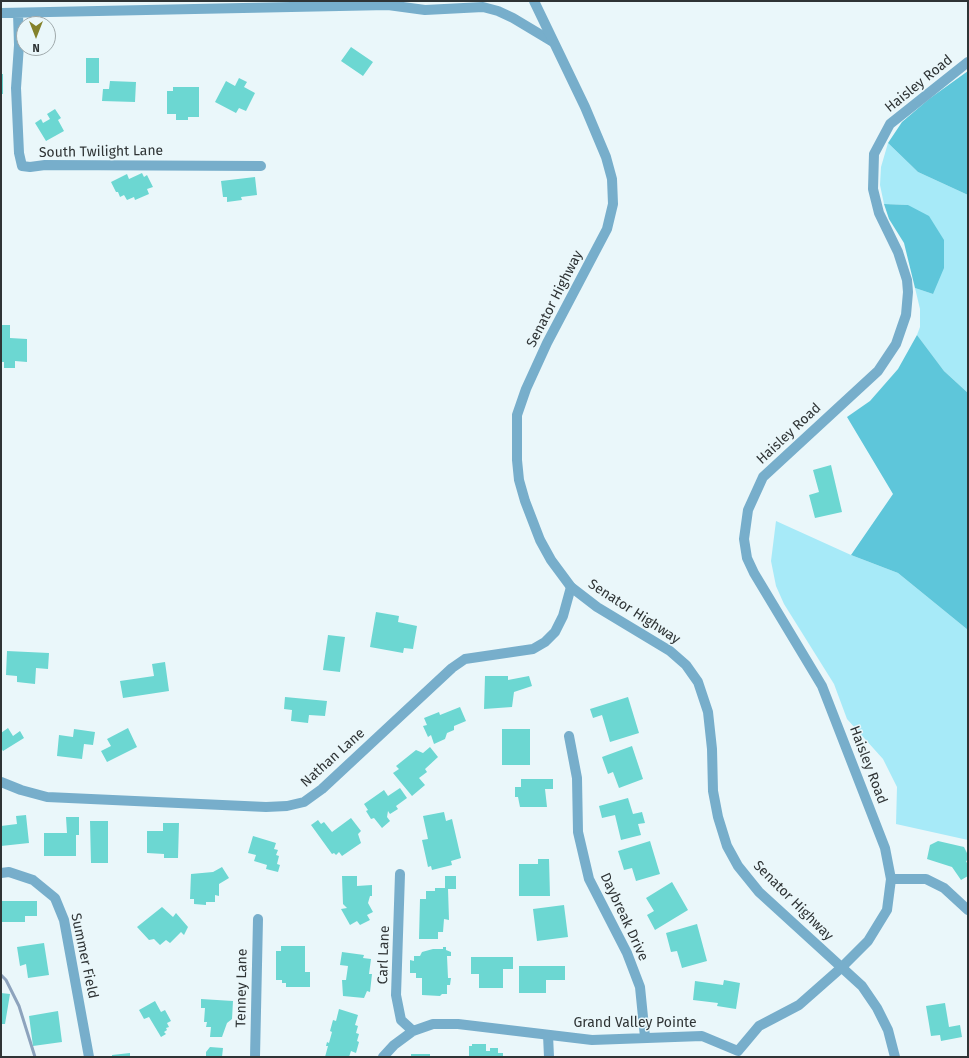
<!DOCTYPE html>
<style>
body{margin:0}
#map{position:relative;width:969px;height:1058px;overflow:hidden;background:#eaf7fa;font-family:"Fira Sans",sans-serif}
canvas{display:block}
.frame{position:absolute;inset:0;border:2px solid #2f3435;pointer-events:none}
.north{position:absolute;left:16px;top:16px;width:40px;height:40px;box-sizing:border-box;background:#eaf7fa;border:1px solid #9fa9ab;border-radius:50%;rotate:180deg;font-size:11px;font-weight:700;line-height:16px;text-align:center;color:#2f3435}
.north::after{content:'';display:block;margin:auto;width:14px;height:18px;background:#84822b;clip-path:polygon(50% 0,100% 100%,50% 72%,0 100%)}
</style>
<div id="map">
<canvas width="969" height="1058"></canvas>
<div class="frame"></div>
<div class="north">N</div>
</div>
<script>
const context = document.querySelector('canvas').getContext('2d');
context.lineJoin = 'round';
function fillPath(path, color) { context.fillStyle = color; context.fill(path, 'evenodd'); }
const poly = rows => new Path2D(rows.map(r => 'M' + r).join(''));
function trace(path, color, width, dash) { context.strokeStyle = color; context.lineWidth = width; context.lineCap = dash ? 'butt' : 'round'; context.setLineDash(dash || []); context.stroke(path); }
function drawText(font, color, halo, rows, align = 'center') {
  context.font = font + ' "Fira Sans",sans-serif'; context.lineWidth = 3; context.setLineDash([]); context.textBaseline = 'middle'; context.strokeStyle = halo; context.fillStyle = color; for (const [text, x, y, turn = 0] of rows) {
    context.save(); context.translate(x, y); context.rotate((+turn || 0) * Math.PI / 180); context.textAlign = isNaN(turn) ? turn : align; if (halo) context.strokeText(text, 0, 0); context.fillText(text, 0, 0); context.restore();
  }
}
fillPath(poly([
 [888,143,918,172,968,195,968,393,944,371,917,335,920,327,920,309,915,288,933,294,908,205,884,204,880,185,881,167],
 [776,521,851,555,898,573,968,630,968,840,896,824,897,787,883,759,847,719,834,684,784,604,776,586,771,561]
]), '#a7eaf8');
fillPath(poly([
 [968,71,968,195,918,172,888,143,902,122,929,99],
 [884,204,908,205,929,216,944,240,944,268,933,294,915,288,904,243,889,219],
 [917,335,944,371,968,393,968,630,898,573,851,555,893,494,847,417,870,401,898,369]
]), '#5ec6da');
trace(poly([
 [1,975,6,980,19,1006,35,1057]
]), '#8da3bd', 3);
fillPath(poly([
 [351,47,373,62,363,76,341,61],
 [86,58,99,58,99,83,86,83],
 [1,74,3,74,3,94,1,94],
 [239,78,247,82,244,87,255,93,246,111,239,108,236,113,215,102,226,81,235,86],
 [110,81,136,82,135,102,102,101,103,89,109,89],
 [173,87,199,87,199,117,188,117,188,120,176,120,176,114,167,114,167,91,173,91],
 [55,109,61,118,58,120,64,131,46,141,35,123,41,119,43,123,50,119,47,114],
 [142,173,144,177,147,175,153,187,147,189,149,194,135,200,134,197,127,200,124,195,120,197,118,192,116,192,111,182,127,174,129,179],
 [255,177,257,195,241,197,242,200,227,202,227,197,223,197,221,181],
 [1,325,10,325,10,338,27,339,27,362,15,361,15,368,4,368,4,362,1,362],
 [831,465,842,512,815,518,809,495,819,492,813,470],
 [376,612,399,616,398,622,417,626,413,649,404,648,403,653,370,647],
 [328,635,345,637,340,672,323,670],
 [7,651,49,653,48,669,36,668,35,684,17,682,17,676,6,675],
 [165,662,169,691,123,698,120,681,154,676,152,664],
 [485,676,508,676,508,680,529,676,532,686,514,692,512,707,484,709],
 [285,697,327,701,325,716,309,715,308,723,291,721,292,710,284,709],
 [628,697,639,733,610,742,602,715,593,718,590,709],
 [460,707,466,721,454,726,454,730,447,733,445,739,434,744,431,735,428,737,423,726,427,725,424,718,439,712,440,715],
 [8,728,13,736,20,731,24,738,3,751,1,748,1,733],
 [128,728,137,747,107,762,101,751,111,746,107,739],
 [74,729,95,732,93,745,84,744,82,759,57,756,59,735,73,737],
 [502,729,530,729,530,765,502,765],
 [632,746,643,779,619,788,613,772,608,774,602,757],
 [430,747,438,757,425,769,427,772,419,778,425,785,412,796,393,773,399,769,396,766,416,750,423,753],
 [521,779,553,779,553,789,545,789,547,807,520,807,518,797,515,797,515,787,521,787],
 [400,788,407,798,396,806,398,809,390,814,388,811,387,817,390,821,382,828,374,818,371,819,366,811,368,810,364,804,384,790,388,796],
 [628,798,633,814,642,812,645,823,638,824,641,835,621,840,615,815,602,818,599,806],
 [444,812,446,821,452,819,461,858,451,861,452,865,432,870,431,866,428,867,422,840,428,839,423,816],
 [26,815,29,843,1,846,1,826,17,824,16,816],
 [66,817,79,817,79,835,76,835,76,856,44,856,44,833,67,833],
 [351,818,361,831,358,834,361,843,342,856,339,852,336,855,334,853,332,854,311,825,318,820,321,824,324,822,332,832],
 [90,821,108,821,108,863,91,863],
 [163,823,179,823,178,858,164,858,164,854,147,853,147,831,163,831],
 [253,836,276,843,274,849,278,850,276,855,279,856,277,864,280,865,278,872,266,869,267,865,254,861,256,855,248,853],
 [650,841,660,874,636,881,632,868,624,870,618,851],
 [938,841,964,847,968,855,968,860,966,861,968,865,968,876,961,880,952,867,927,859,930,845],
 [538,859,549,859,550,896,519,896,519,864,538,864],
 [222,867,229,878,219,884,219,896,215,895,215,902,206,902,206,905,194,904,194,899,190,899,191,874,213,872],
 [342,876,357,876,357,886,372,885,372,896,370,896,368,903,373,912,367,915,370,920,360,925,357,921,350,925,341,909,347,908,343,904],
 [445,876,456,876,456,889,448,889,449,920,444,919,443,932,438,932,438,939,419,939,420,899,426,899,426,891,435,891,435,888,445,888],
 [672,882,688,910,655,930,647,915,654,911,646,898],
 [1,901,37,901,37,916,25,916,25,922,1,922],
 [564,905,568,937,537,941,533,909],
 [162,907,173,917,176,913,188,927,184,935,181,932,170,943,166,940,160,945,154,939,149,940,137,927],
 [697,924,707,961,682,968,677,951,671,952,666,933],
 [44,943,49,975,28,978,26,964,20,966,17,947],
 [281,946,305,946,305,972,310,972,310,987,286,987,286,983,282,983,282,980,276,980,276,951,281,951],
 [443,947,446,947,446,950,451,952,451,956,447,956,448,978,451,978,450,985,447,985,447,994,442,994,440,996,422,995,422,978,416,978,416,973,410,973,410,960,414,961,414,956,420,956,422,952,433,949,443,949],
 [342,952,364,955,363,958,371,959,369,974,372,974,370,992,367,991,364,998,343,996,342,980,346,980,348,966,340,965],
 [471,957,513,957,513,969,503,969,503,988,479,988,479,974,471,974],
 [519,966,565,966,565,980,546,980,546,993,519,993],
 [724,980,740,983,736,1009,717,1006,718,1003,693,1000,695,981,723,985],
 [1,993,10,994,5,1024,1,1024],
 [201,999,233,1001,232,1019,227,1023,222,1037,210,1037,211,1027,206,1027,207,1022,204,1022,205,1008,201,1008],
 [155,1001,161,1012,165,1010,171,1021,167,1023,169,1027,166,1028,167,1030,164,1032,166,1034,161,1037,149,1017,144,1019,139,1010],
 [945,1003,949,1027,960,1025,962,1037,941,1041,940,1035,931,1036,926,1006],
 [339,1009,358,1015,355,1025,358,1026,356,1033,359,1034,357,1041,359,1042,356,1053,351,1051,349,1057,325,1057,328,1046,326,1046,327,1042,329,1043,332,1032,330,1031,333,1020,336,1021],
 [58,1011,62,1042,33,1046,29,1016],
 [472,1044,486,1044,486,1051,490,1051,490,1048,498,1048,498,1053,503,1053,503,1057,469,1057,469,1046,472,1046],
 [210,1047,223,1048,222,1057,206,1057,206,1052],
 [130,1053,130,1057,112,1057,112,1055],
 [411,1054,430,1054,430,1057,411,1057]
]), '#6cd7d2');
trace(poly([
 [1,13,388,5,425,10,483,7,498,11,513,18,553,42],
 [18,13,19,45,16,88,19,153,22,166,30,167,45,165,261,166],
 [569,736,577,778,578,832,589,879,627,953,640,987,645,1037],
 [1,782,21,790,47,797,266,807,287,806,304,802,322,789,452,668,465,659,533,649,545,642,555,632,563,616,571,587],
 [1,873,9,872,33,880,55,898,64,920,89,1057],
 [400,874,396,995,401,1020,413,1031],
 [891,879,926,879,944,888,968,910],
 [548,1035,549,1057],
 [255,1057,258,919],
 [383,1057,394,1045,413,1031,433,1024,458,1024,592,1040,702,1036,738,1051,759,1026,799,1005,841,968]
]), '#77aecb', 10);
trace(poly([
 [534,1,585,107,606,157,612,179,613,204,607,229,547,343,526,389,517,415,517,460,519,480,525,501,540,540,551,560,571,587,597,607,670,651,686,665,698,682,708,712,712,749,713,791,718,817,727,846,738,866,759,892,862,986,877,1008,888,1030,895,1057],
 [841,968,868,941,887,910,891,879,885,848,822,686,754,573,747,558,744,539,748,510,763,477,878,371,896,344,906,315,908,292,907,280,898,252,879,213,873,189,874,154,890,124,968,62]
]), '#77aecb', 10);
drawText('14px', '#2f3435', '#eaf7fa', [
 ["Haisley Road",919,84,-39],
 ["South Twilight Lane",101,152,-1],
 ["Senator Highway",555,299,-63],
 ["Haisley Road",789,434,-43],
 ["Senator Highway",634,612,33],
 ["Nathan Lane",333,758,-42],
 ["Haisley Road",868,765,69],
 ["Senator Highway",793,901,45],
 ["Daybreak Drive",624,917,65],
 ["Carl Lane",384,955,-88],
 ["Summer Field",84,956,78],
 ["Tenney Lane",242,988,-89],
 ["Grand Valley Pointe",635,1023]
]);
</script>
